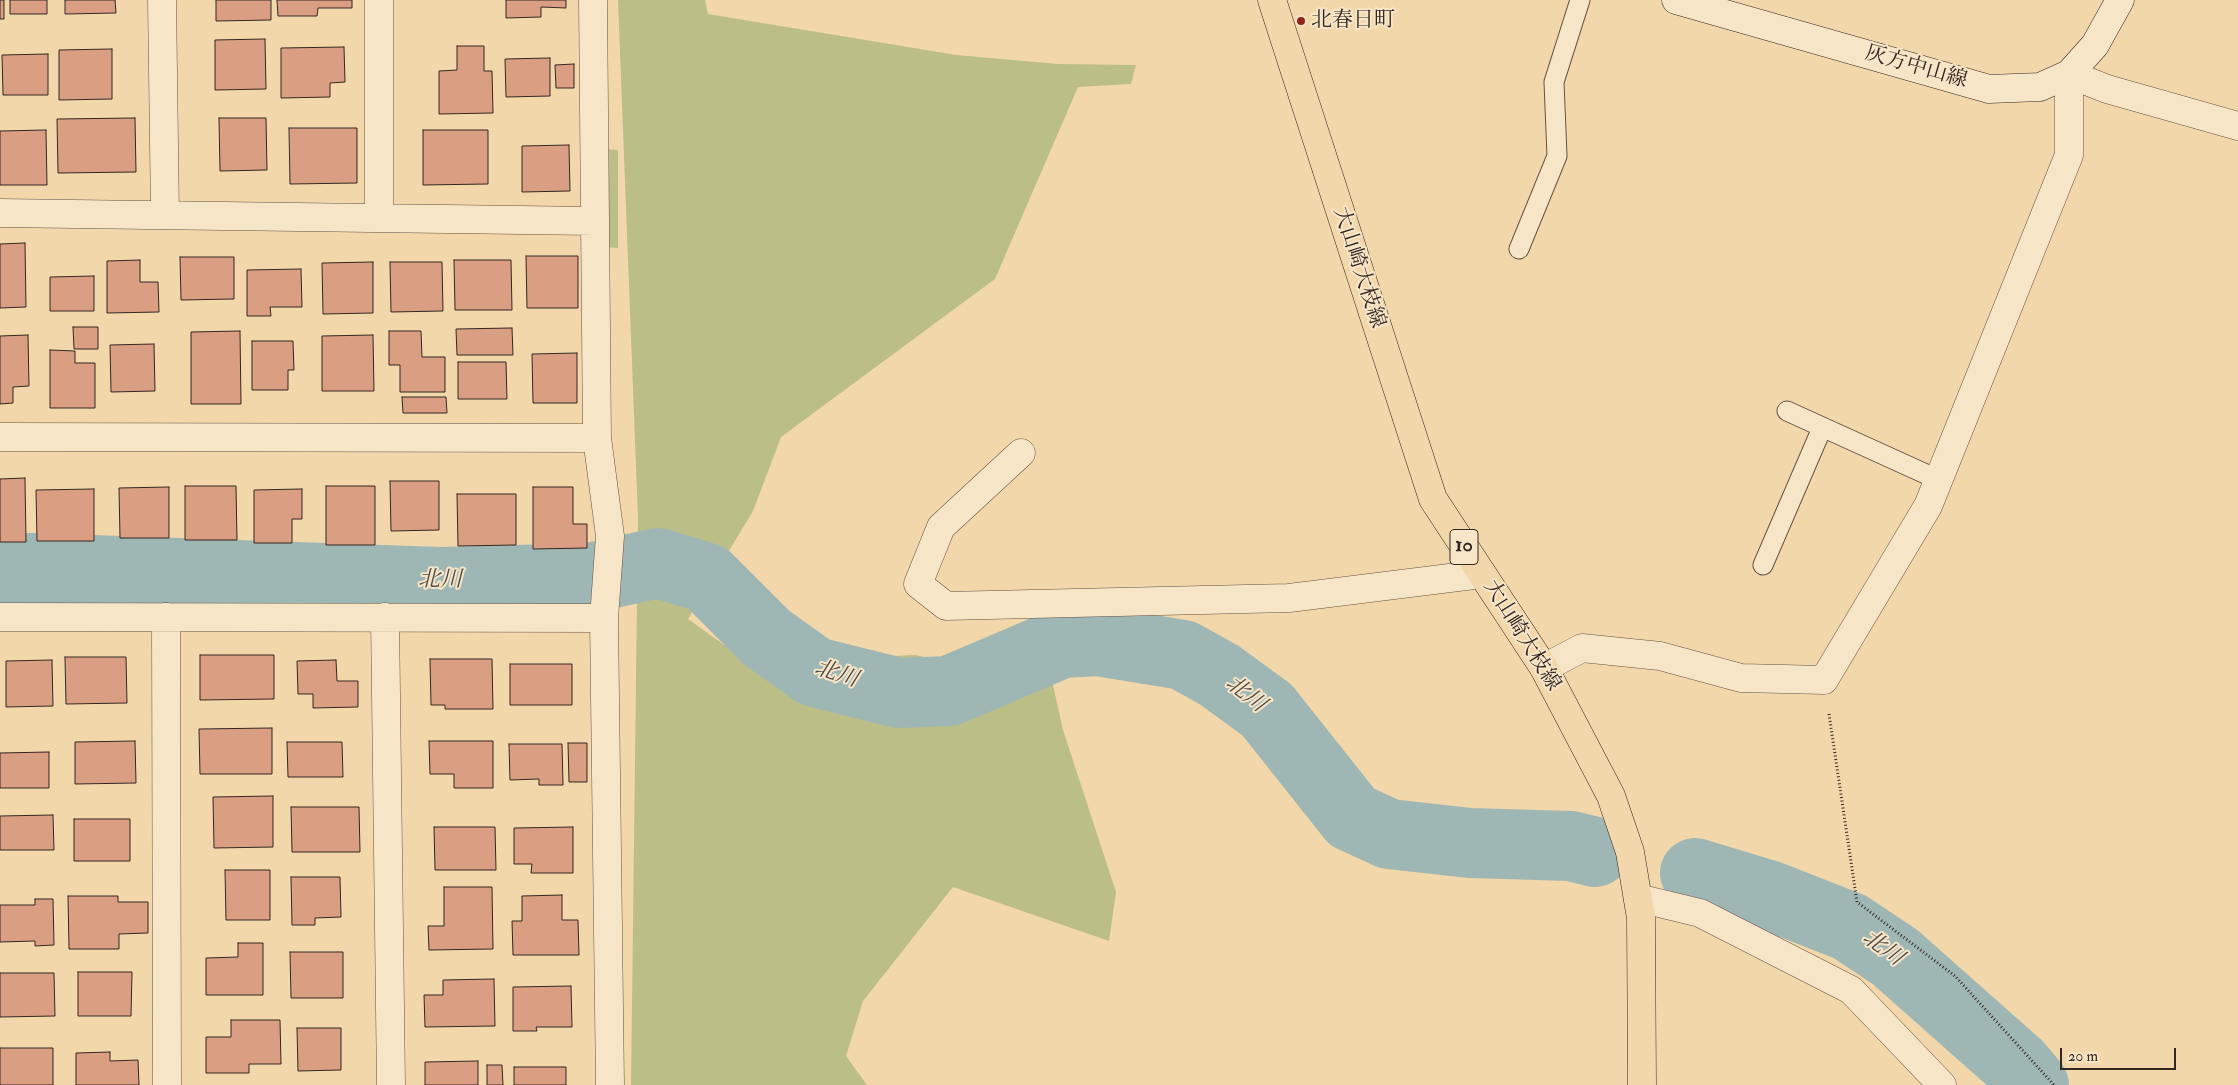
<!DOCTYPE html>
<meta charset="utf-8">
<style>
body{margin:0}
#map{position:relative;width:2238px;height:1085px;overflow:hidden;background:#f2d7aa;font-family:"IM FELL Double Pica",serif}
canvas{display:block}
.scale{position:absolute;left:2060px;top:1048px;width:116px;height:22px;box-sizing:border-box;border:2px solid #342722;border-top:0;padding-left:6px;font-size:15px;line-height:18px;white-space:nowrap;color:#342722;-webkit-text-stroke:4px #f7e5c8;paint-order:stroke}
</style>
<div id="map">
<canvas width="2238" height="1085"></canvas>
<div class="scale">20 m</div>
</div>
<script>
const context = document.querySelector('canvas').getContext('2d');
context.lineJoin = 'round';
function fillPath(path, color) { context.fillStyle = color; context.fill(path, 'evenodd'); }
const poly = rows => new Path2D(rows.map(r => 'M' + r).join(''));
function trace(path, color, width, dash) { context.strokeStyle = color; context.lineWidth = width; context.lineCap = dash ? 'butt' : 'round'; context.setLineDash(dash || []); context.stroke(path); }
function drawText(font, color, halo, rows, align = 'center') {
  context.font = font + ' "IM FELL Double Pica","Noto Serif JP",serif'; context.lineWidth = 4; context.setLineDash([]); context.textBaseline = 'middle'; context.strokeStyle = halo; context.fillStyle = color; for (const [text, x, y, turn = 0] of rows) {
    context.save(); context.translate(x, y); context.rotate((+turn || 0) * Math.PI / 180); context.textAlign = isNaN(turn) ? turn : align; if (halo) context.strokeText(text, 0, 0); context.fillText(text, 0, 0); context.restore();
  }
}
fillPath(poly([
 [618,0,705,0,708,14,956,55,1058,64,1136,65,1131,84,1078,87,995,279,781,437,753,511,688,619,748,662,915,655,1053,685,1063,730,1116,892,1109,941,953,887,863,1001,846,1056,867,1085,631,1085,638,518],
 [586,148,618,150,618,248,587,246]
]), '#bcbe87');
trace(poly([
 [0,568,34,568,440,582,590,578,658,563,707,578,767,638,815,672,899,693,949,691,1062,643,1097,641,1183,655,1219,675,1267,710,1352,817,1389,834,1470,843,1571,846,1595,852],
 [1695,873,1771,896,1850,927,1895,957,2018,1066,2034,1085]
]), '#9fb7b4', 70);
const building = poly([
 [0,0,4,0,4,19,0,19,0,0],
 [10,0,47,0,47,14,10,14,10,0],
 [65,0,115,0,116,13,65,14,65,0],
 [216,0,271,0,271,20,216,21,216,0],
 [277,0,352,0,352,8,318,8,317,16,278,16,277,0],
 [506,0,566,0,566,8,541,7,541,17,506,18,506,0],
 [265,39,266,89,215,90,215,40,265,39],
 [457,46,484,46,484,71,492,71,493,113,439,114,439,71,457,70,457,46],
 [344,47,345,82,330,83,330,97,281,98,281,48,344,47],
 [112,49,112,99,59,100,59,50,112,49],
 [48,54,48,95,3,95,2,55,48,54],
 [550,58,550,96,506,97,505,59,550,58],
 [574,64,574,88,556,88,555,65,574,64],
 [135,118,136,172,58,173,57,119,135,118],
 [219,118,266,118,267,170,220,171,219,118],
 [289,128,357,128,357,183,290,184,289,128],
 [46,130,47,185,0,185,0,131,46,130],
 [423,130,488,130,488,184,423,185,423,130],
 [569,145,570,191,522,192,522,146,569,145],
 [25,243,26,307,0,308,0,244,25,243],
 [526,256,578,256,578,308,527,308,526,256],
 [180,257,234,257,234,299,181,300,180,257],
 [140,260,140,282,158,282,159,312,107,313,107,261,140,260],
 [454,260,511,260,512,310,455,310,454,260],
 [373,262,373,313,323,314,322,263,373,262],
 [390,262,442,262,443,311,391,312,390,262],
 [301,269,302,307,270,307,271,316,247,316,247,270,301,269],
 [94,276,94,311,50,311,50,277,94,276],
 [73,327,98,327,98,349,74,349,73,327],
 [512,328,513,355,457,355,456,329,512,328],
 [240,331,241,404,191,404,191,332,240,331],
 [389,331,421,331,422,357,445,357,445,392,400,392,400,365,389,365,389,331],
 [28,335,29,386,13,387,13,403,0,404,0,336,28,335],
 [373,335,374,391,322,391,322,336,373,335],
 [252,341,293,341,294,370,288,370,288,390,252,390,252,341],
 [154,344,155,391,111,392,110,345,154,344],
 [50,350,75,351,75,363,95,363,95,408,50,408,50,350],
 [577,353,577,403,533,403,532,354,577,353],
 [458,362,506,362,507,399,458,399,458,362],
 [402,397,446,397,447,413,403,413,402,397],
 [25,478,26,542,0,542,0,479,25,478],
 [390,481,439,481,439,530,391,531,390,481],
 [185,486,236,486,237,540,185,540,185,486],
 [326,486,375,486,375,545,326,545,326,486],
 [169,487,169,538,120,538,119,488,169,487],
 [533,487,573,487,573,524,587,524,587,548,533,549,533,487],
 [94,489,94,541,37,541,36,490,94,489],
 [302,489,302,519,292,519,292,543,254,543,254,490,302,489],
 [457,494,516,494,516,545,458,546,457,494],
 [200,655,274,655,274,699,200,700,200,655],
 [65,657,126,657,127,703,66,704,65,657],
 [430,659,492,659,493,709,445,709,445,705,431,705,430,659],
 [52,660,53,706,6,707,6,661,52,660],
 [336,660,337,681,358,681,358,707,313,708,313,694,298,694,297,661,336,660],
 [510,664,572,664,572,705,510,705,510,664],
 [272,728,272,774,200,774,199,729,272,728],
 [135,741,136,783,75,784,75,742,135,741],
 [429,741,493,741,493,788,454,788,454,774,430,774,429,741],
 [287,742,342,742,343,777,288,777,287,742],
 [568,743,587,743,587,782,569,782,568,743],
 [509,744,562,744,563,785,539,785,539,779,510,780,509,744],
 [49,752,49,788,0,788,0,753,49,752],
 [273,796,273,847,214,848,213,797,273,796],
 [291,807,359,807,360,852,292,852,291,807],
 [53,815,54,850,0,850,0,816,53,815],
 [74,819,130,819,130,861,74,861,74,819],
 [434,827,495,827,496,870,435,870,434,827],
 [573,827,573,873,531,873,532,864,514,864,514,828,573,827],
 [225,870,270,870,270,920,226,920,225,870],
 [291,877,340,877,341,917,315,918,315,925,292,925,291,877],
 [444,887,492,887,493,949,429,950,428,926,444,926,444,887],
 [562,895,562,920,578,920,579,955,513,955,512,921,522,921,522,896,562,895],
 [68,896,118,896,118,902,148,902,148,933,119,934,119,949,69,949,68,896],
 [35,899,53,899,54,945,35,946,35,941,0,942,0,905,35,905,35,899],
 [238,943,263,943,263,995,206,995,206,958,238,957,238,943],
 [290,952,343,952,343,998,291,998,290,952],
 [78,972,132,972,131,1016,78,1016,78,972],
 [0,973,54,973,55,1016,0,1017,0,973],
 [494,979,495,1026,425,1027,424,995,443,995,443,980,494,979],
 [571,986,572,1027,536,1027,537,1031,513,1031,513,987,571,986],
 [231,1020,280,1020,281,1064,249,1064,249,1073,206,1073,206,1037,231,1037,231,1020],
 [297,1028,341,1028,341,1070,298,1071,297,1028],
 [0,1048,53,1048,53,1085,0,1085,0,1048],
 [110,1052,110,1061,138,1060,139,1085,76,1085,76,1053,110,1052],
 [478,1061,478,1085,425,1085,425,1062,478,1061],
 [487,1065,502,1065,503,1085,487,1085,487,1065],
 [514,1067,566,1067,566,1085,514,1085,514,1067]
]);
fillPath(building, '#da9e83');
trace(building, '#342722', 1);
const service = poly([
 [1519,249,1557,156,1554,82,1580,0],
 [1787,411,1939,480],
 [1763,565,1822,428]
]);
const minor = poly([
 [162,0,165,215],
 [593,0,597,438,610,536,604,618,610,1085],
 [0,213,594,221],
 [379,218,379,0],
 [0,437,597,438],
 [1021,453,941,527,918,584,946,606,1289,598,1482,574],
 [0,617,604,618],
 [166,617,167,1085],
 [385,617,391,1085],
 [1544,668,1582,648,1660,656,1741,678,1824,680,1928,506,2069,155,2069,74,2107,89,2238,126],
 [1638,898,1700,913,1851,990,1942,1085]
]);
const secondary = poly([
 [1676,0,1989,89,2040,87,2069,74,2095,45,2120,0]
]);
const primary = poly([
 [1272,0,1433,499,1544,668,1611,796,1630,852,1641,918,1642,1085]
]);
trace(service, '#645344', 21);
trace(minor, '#645344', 29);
trace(secondary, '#342722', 29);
trace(primary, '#342722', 29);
trace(poly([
 [1829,714,1857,902,1955,976,2054,1085]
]), '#342722', 3, [1, 2.5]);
trace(service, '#f7e5c8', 19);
trace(minor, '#f7e5c8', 28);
trace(secondary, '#f7e5c8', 28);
trace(primary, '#f2d7aa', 28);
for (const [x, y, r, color] of [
 [1301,21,5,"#8f2418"]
]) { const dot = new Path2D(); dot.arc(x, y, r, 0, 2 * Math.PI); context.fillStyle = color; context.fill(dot); trace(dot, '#f7e5c8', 2); }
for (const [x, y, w] of [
 [1464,547,28]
]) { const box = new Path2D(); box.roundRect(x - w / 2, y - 17.5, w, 35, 4); context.fillStyle = '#f7e5c8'; context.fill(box); trace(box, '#342722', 1); }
drawText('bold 20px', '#342722', null, [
 ["10",1464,547]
]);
drawText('21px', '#342722', '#f7e5c8', [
 ["北春日町",1311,21]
], 'left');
drawText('21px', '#342722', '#f7e5c8', [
 ["灰方中山線",1916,68,16],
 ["大山崎大枝線",1358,268,72],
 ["大山崎大枝線",1521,636,58]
]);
drawText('italic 22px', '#4f4b46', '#f7e5c8', [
 ["北川",440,581],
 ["北川",836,675,18],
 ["北川",1245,695,38],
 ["北川",1882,949,36]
]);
</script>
